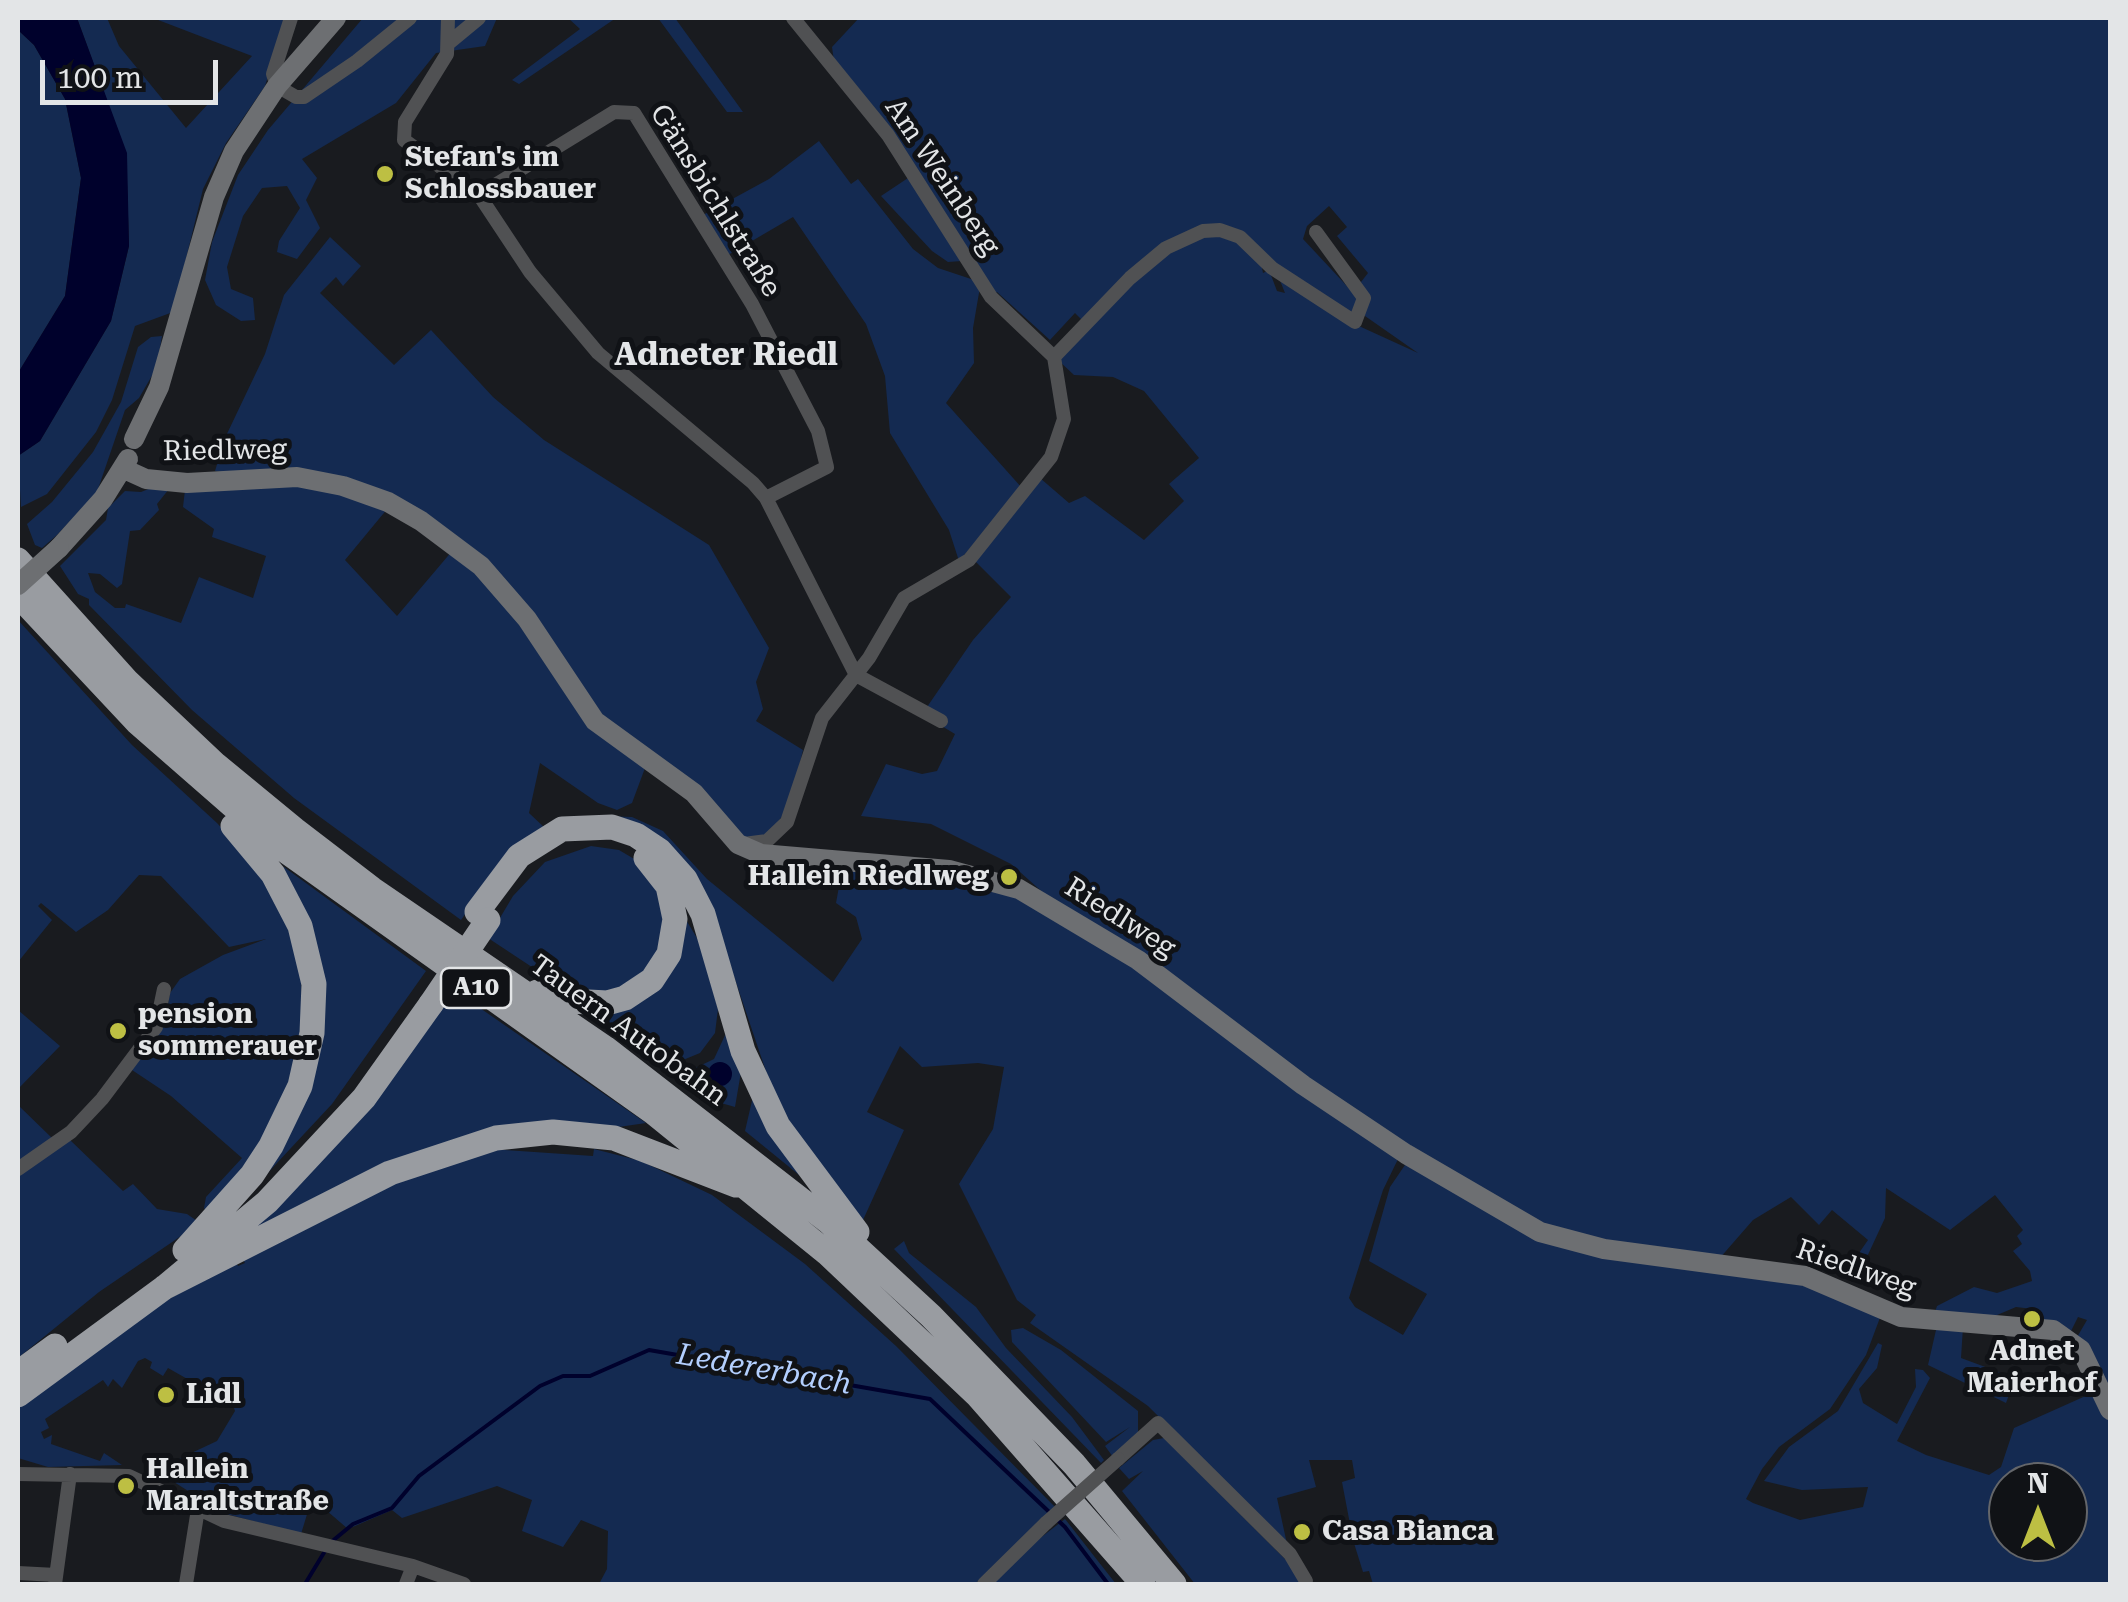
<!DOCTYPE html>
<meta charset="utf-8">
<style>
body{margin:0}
#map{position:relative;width:2128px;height:1602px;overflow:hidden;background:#191b1f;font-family:"Roboto Serif",serif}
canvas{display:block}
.frame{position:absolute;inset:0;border:20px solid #e3e5e7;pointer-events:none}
.north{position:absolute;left:1988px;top:1462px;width:100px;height:100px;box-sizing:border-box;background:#101216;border:2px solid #64666a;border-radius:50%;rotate:0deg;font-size:28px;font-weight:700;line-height:40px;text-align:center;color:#e3e5e7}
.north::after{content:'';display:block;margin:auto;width:35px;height:45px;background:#bdbf43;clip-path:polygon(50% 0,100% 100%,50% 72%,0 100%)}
.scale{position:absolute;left:40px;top:60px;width:178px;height:45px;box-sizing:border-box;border:5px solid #e3e5e7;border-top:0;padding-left:12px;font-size:30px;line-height:35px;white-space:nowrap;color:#e3e5e7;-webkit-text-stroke:8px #101216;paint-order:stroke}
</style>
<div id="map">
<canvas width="2128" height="1602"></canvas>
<div class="frame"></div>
<div class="north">N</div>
<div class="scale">100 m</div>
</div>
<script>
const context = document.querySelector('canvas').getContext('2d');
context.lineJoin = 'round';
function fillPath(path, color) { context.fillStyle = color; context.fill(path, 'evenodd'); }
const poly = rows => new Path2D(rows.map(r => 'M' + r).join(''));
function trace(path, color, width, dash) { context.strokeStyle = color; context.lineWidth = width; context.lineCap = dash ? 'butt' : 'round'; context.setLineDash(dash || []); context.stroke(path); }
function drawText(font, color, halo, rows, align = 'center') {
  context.font = font + ' "Roboto Serif",serif'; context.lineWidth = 10; context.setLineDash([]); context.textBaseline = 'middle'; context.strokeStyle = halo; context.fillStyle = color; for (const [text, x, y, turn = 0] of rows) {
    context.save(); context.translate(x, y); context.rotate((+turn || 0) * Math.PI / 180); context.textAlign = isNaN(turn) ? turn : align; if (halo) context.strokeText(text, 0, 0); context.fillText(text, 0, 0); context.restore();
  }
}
fillPath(poly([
 [77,18,107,18,119,46,186,128,252,56,153,18,286,18,265,86,226,143,203,189,173,312,135,326,112,400,96,432,47,494,21,507,18,456,40,441,111,321,129,246,126,153],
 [363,18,497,18,485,46,436,53,396,103,302,159,317,178,306,200,320,228,297,259,277,252,279,241,300,208,287,186,262,188,243,216,227,267,231,289,253,298,255,320,241,321,216,305,205,280,212,242,238,175,268,130],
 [568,18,616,18,519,84,512,80,580,29],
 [658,18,675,18,743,112,727,112],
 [859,18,2110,18,2110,1401,2092,1357,2076,1339,2087,1320,2078,1317,2070,1333,2032,1321,2033,1309,2016,1307,1990,1318,1933,1318,1937,1306,1974,1287,1997,1293,2032,1281,2030,1271,2013,1251,2022,1244,2017,1236,2023,1230,1995,1195,1950,1230,1886,1188,1885,1218,1866,1259,1859,1253,1868,1240,1832,1210,1819,1225,1791,1197,1753,1220,1719,1259,1590,1243,1537,1227,1323,1095,1200,999,1057,905,1011,864,931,824,861,816,886,764,922,774,937,771,955,734,940,725,944,717,927,707,973,640,1011,597,975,561,1040,478,1069,503,1085,496,1144,540,1184,501,1169,484,1199,458,1144,391,1113,377,1074,375,1058,360,1125,288,1177,246,1201,235,1231,238,1245,247,1261,263,1263,273,1269,270,1277,291,1285,293,1273,263,1250,241,1235,231,1206,226,1164,245,1082,320,1075,313,1050,340,997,292,994,295,888,132,834,61,832,47],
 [1329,206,1347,227,1337,236,1368,273,1361,282,1365,316,1418,353,1348,321,1359,299,1303,239,1307,226],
 [18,30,34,45,65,99,81,178,65,296,18,373],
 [819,141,851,184,858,179,913,249,938,268,974,280,980,287,973,328,974,363,946,403,1022,488,959,561,949,530,890,433,885,376,866,324,793,217,728,255,703,215,769,179],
 [911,176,962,261,948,262,932,251,881,196],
 [330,237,361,266,343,286,336,277,320,293,394,365,431,330,493,397,544,440,709,545,769,648,756,682,763,709,756,721,803,750,790,805,769,835,746,840,622,741,538,629,392,500,215,471,225,438,265,354,284,295],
 [162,336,157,367,139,398,125,410,97,492,57,535,42,548,35,545,27,524,52,502,93,452,121,402,138,347,151,337],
 [292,481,388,508,345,560,397,616,453,550,482,571,645,768,632,803,617,810,598,803,540,763,529,813,546,829,499,866,461,920,294,798,192,710,89,605,89,599,78,594,60,566,106,520,108,508,125,491,141,492,156,486,169,489,157,504,159,510,140,530,130,531,122,584,117,588,100,574,88,573,95,592,115,608,125,608,126,604,181,623,199,577,253,598,266,556,212,537,214,529,183,507,185,490],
 [18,620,132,745,217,823,257,867,300,952,303,1026,295,1075,277,1119,209,1215,204,1208,206,1197,242,1158,171,1096,129,1068,166,1015,170,993,180,979,223,955,266,939,229,947,161,876,139,875,108,910,76,932,41,903,38,906,52,920,18,962],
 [606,816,632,817,663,831,707,879,833,982,862,939,856,917,836,903,840,881,834,862,990,882,1068,918,1399,1157,1383,1190,1349,1298,1355,1307,1403,1335,1427,1294,1369,1261,1390,1187,1407,1162,1526,1228,1762,1270,1881,1315,1866,1355,1830,1409,1779,1447,1762,1469,1746,1499,1753,1503,1800,1520,1863,1507,1868,1487,1802,1490,1764,1481,1789,1447,1838,1411,1878,1343,1882,1345,1877,1368,1859,1389,1863,1403,1897,1424,1916,1387,1915,1369,1923,1370,1930,1378,1897,1441,1926,1455,1989,1475,2001,1467,2014,1428,2099,1390,2110,1417,2110,1584,1373,1584,1369,1571,1363,1572,1353,1540,1342,1482,1355,1478,1352,1460,1309,1460,1316,1487,1277,1498,1287,1544,1148,1406,1030,1323,1036,1315,1017,1300,959,1184,993,1129,1004,1067,978,1063,922,1067,900,1046,867,1112,904,1130,863,1220,798,1137,772,1089,723,944],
 [2008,1482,2068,1482,2068,1542,2008,1542],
 [591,846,619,850,641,863,660,886,668,913,653,966,624,990,598,996,547,977,488,938,513,896,545,862],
 [284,867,426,971,332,1104,249,1193,318,1031,280,871],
 [680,910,700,943,718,1009,715,1033,700,1053,683,1060,658,1059,591,1009,628,1002],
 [451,988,646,1123,605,1129,557,1125,241,1240],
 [18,1010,60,1046,18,1089],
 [727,1031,741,1072,735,1107,721,1103,685,1073,714,1059],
 [754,1092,804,1179,745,1131],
 [18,1105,53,1139,19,1162,18,1161],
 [70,1140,123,1191,133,1184,157,1209,187,1214,200,1223,99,1292,18,1358,18,1174],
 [490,1149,593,1156,594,1149,641,1161,712,1195,805,1264,896,1346,1055,1507,975,1584,599,1584,607,1569,608,1531,581,1520,563,1547,522,1531,532,1500,497,1486,402,1518,392,1510,348,1529,312,1498,301,1534,223,1513,155,1470,217,1441,235,1411,233,1405,168,1368,163,1376,150,1368,152,1362,145,1358,138,1361,122,1388,113,1379,108,1387,103,1380,45,1419,49,1428,41,1432,44,1439,52,1435,51,1444,100,1461,104,1453,122,1465,48,1467,18,1458,18,1407,162,1303,235,1261,238,1266,245,1263,242,1258,346,1202],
 [904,1241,909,1253,976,1307,1006,1348,1072,1417,1104,1460,1101,1463,894,1249],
 [1963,1327,1961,1358,2015,1378,2006,1403,1928,1365,1936,1330],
 [1023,1328,1061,1350,1138,1411,1138,1433,1113,1457,1105,1446,1130,1427,1106,1442,1012,1342,1011,1330],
 [1164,1438,1291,1565,1302,1584,1195,1584,1122,1491,1143,1471,1129,1479,1119,1468,1153,1440],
 [1065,1519,1116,1584,988,1584,1005,1565]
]), '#142a51');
fillPath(poly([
 [18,18,77,18,127,153,129,246,111,321,40,441,18,456,18,373,65,296,81,178,65,99,34,45,18,30],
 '708 1074a12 12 0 1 1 24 0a12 12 0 1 1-24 0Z'
]), '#00012c');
trace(poly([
 [330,1543,353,1524,392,1508,419,1476,540,1386,563,1376,590,1376,649,1350,930,1399,1065,1527,1108,1584],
 [305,1584,325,1551]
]), '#00012c', 4);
trace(poly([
 [291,18,273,74,277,86,296,97,304,97,357,61,410,18],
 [448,18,447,54,405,122,404,140,479,195,530,272,598,353,753,483,766,498,856,675,941,721],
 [793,18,888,135,991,297,1054,357],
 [450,42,479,18],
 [479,195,614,112,634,113,752,304,818,431,827,467,766,498],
 [1054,357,1130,278,1166,248,1203,231,1220,230,1240,237,1272,268,1355,322,1364,298,1316,232],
 [744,844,767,841,787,822,822,718,869,658,904,598,969,560,1051,457,1064,419,1054,357],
 [18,1169,71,1132,102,1099,156,1027,164,989],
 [1118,1459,1158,1423,1290,1554,1306,1581],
 [18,1474,129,1476,224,1521,413,1566,464,1584],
 [18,1573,56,1575],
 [55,1584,70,1474],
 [186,1584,198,1509],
 [406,1584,413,1566],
 [984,1584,1046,1523]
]), '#505153', 14);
trace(poly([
 [134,439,159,387,214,197,234,151,277,86,336,18],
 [124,469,146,479,187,483,297,477,343,486,388,502,421,521,481,566,527,619,595,721,694,793,738,844,761,854,949,870,1019,889,1138,960,1303,1085,1406,1154,1540,1232,1604,1249,1805,1276,1901,1317,2053,1330,2081,1350,2110,1410],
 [59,548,103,499,128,459]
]), '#6d6f72', 20);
trace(poly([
 [18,560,127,681,216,765,295,830,372,889,605,1048,828,1221,931,1316,1074,1464,1174,1584],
 [18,595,137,722,279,846,653,1112,827,1253,978,1396,1143,1584],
 [477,912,519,856,562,829,612,827,636,835,660,851,685,879,703,914,743,1051,778,1126,857,1232],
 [537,992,570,1001,607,1003,625,998,652,980,669,954,675,919,668,886,646,858],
 [185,1250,252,1175,271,1146,300,1086,312,1033,314,984,300,926,273,874,233,826],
 [165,1287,390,1173,496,1138,553,1132,614,1138,736,1185],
 [18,1373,55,1346],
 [18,1395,165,1287,267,1202,364,1098,431,1004]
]), '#999ca1', 25);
trace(poly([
 [1046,1523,1118,1459]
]), '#505153', 14);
trace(poly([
 [18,585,59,548]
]), '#6d6f72', 20);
trace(poly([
 [431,1004,488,920]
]), '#999ca1', 25);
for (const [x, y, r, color] of [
 [385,174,10,"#bdbf43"],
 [1009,877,10,"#bdbf43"],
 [118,1031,10,"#bdbf43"],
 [2032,1319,10,"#bdbf43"],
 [166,1395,10,"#bdbf43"],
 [126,1486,10,"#bdbf43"],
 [1302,1532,10,"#bdbf43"]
]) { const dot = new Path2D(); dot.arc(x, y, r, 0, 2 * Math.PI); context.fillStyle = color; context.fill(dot); trace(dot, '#101216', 4); }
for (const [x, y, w] of [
 [476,988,70]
]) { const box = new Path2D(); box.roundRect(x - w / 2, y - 20, w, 40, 8); context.fillStyle = '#101216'; context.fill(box); trace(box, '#e3e5e7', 2.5); }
drawText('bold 25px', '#e3e5e7', null, [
 ["A10",476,988]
]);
drawText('bold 28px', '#e3e5e7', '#101216', [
 ["Stefan's im",405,158],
 ["Schlossbauer",405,190],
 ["Hallein Riedlweg",989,877,"right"],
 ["pension",138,1015],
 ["sommerauer",138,1047],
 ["Adnet",2032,1352,"center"],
 ["Maierhof",2032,1384,"center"],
 ["Lidl",186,1395],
 ["Hallein",146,1470],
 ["Maraltstraße",146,1502],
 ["Casa Bianca",1322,1532]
], 'left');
drawText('28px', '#e3e5e7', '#101216', [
 ["Am Weinberg",942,177,56],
 ["Gänsbichlstraße",715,201,58],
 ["Riedlweg",225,451,-1],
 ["Riedlweg",1120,918,32],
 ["Tauern Autobahn",628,1031,36],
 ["Riedlweg",1856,1269,19]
]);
drawText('italic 30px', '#b3cffe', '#101216', [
 ["Ledererbach",764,1370,10]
]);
drawText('bold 32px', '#e3e5e7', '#101216', [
 ["Adneter Riedl",726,356]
]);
</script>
